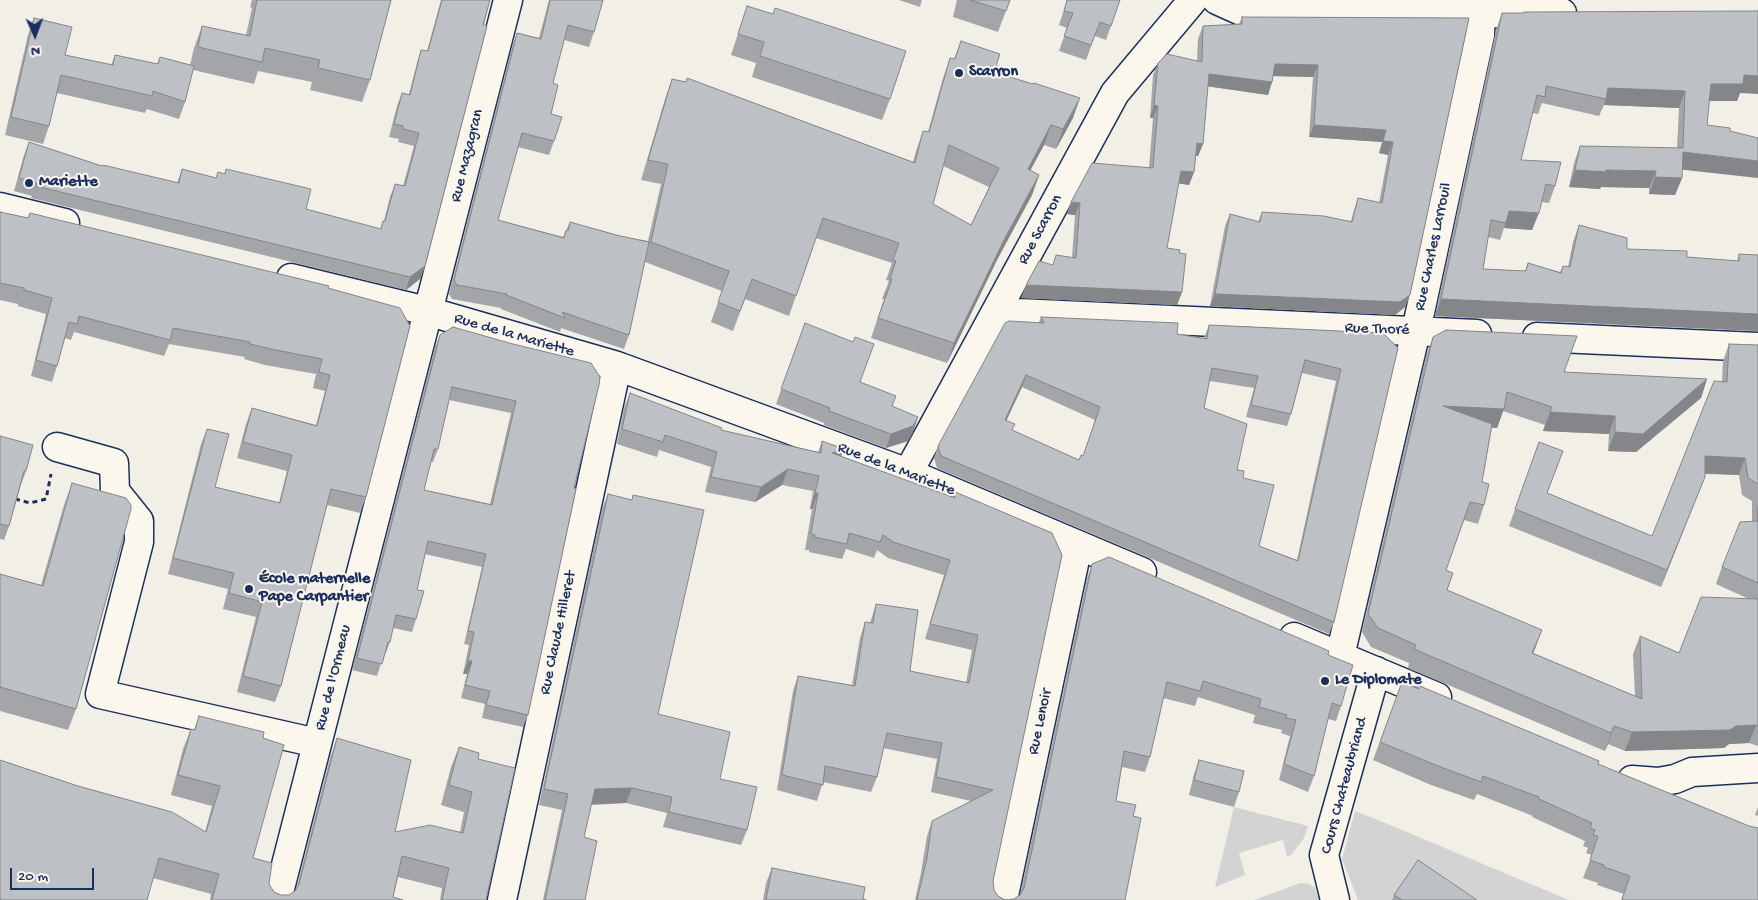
<!DOCTYPE html>
<meta charset="utf-8">
<style>
body{margin:0}
#map{position:relative;width:1758px;height:900px;overflow:hidden;background:#f2efe6;font-family:"Gochi Hand",sans-serif}
canvas{display:block}
.north{position:absolute;left:10px;top:10px;width:50px;height:50px;-webkit-text-stroke:4px #fbf7ec;paint-order:stroke;rotate:178deg;font-size:14px;font-weight:700;line-height:20px;text-align:center;color:#1b2f5e}
.north::after{content:'';display:block;margin:auto;width:18px;height:22px;background:#1b2f5e;clip-path:polygon(50% 0,100% 100%,50% 72%,0 100%)}
.scale{position:absolute;left:10px;top:868px;width:84px;height:22px;box-sizing:border-box;border:2px solid #1b2f5e;border-top:0;padding-left:6px;font-size:15px;line-height:18px;white-space:nowrap;color:#1b2f5e;-webkit-text-stroke:4px #fbf7ec;paint-order:stroke}
</style>
<div id="map">
<canvas width="1758" height="900"></canvas>
<div class="north">N</div>
<div class="scale">20 m</div>
</div>
<script>
const context = document.querySelector('canvas').getContext('2d');
context.lineJoin = 'round';
function fillPath(path, color) { context.fillStyle = color; context.fill(path, 'evenodd'); }
const poly = rows => new Path2D(rows.map(r => 'M' + r).join(''));
function trace(path, color, width, dash) { context.strokeStyle = color; context.lineWidth = width; context.lineCap = dash ? 'butt' : 'round'; context.setLineDash(dash || []); context.stroke(path); }
function drawText(font, color, halo, rows, align = 'center') {
  context.font = font + ' "Gochi Hand",sans-serif'; context.lineWidth = 4; context.setLineDash([]); context.textBaseline = 'middle'; context.strokeStyle = halo; context.fillStyle = color; for (const [text, x, y, turn = 0] of rows) {
    context.save(); context.translate(x, y); context.rotate((+turn || 0) * Math.PI / 180); context.textAlign = isNaN(turn) ? turn : align; if (halo) context.strokeText(text, 0, 0); context.fillText(text, 0, 0); context.restore();
  }
}
fillPath(poly([
 [1234,807,1308,826,1304,838,1292,854,1287,857,1283,840,1239,853,1245,875,1215,887],
 [1355,811,1378,820,1569,900,1358,900,1342,859],
 [1300,883,1309,884,1315,888,1319,900,1254,900]
]), '#d2d3d2');
const minor = poly([
 [1217,0,1248,14,1562,13],
 [0,207,65,223],
 [291,278,427,311,617,366,908,473,1142,572],
 [996,312,1477,334],
 [1537,337,1758,347],
 [57,447,114,463,115,491,139,521,139,542,100,694,317,743],
 [908,473,1115,93,1193,0],
 [1294,637,1437,697],
 [1340,656,1416,331,1480,35,1481,13],
 [1632,780,1658,782,1675,779,1692,772,1758,768],
 [277,900,508,0],
 [502,900,617,366],
 [1003,900,1078,545],
 [1335,900,1324,855,1376,671]
]);
trace(minor, '#1b2f5e', 31);
trace(poly([
 [15,499,30,503,46,499,51,474]
]), '#1b2f5e', 3, [5, 4]);
trace(minor, '#fbf7ec', 28);
fillPath(poly([
 [252,0,391,0,370,80,362,102,310,90,312,82,258,71,254,84,193,70,185,102,179,119,147,109,145,113,57,93,49,126,43,144,5,135,28,35,34,18,65,55,111,65,115,55,157,64,160,57,190,65,194,48,202,26,246,35,252,8,250,7],
 [441,0,490,0,425,266,420,279,406,290,31,198,32,196,14,191,24,155,29,142,102,166,177,183,182,169,216,178,224,174,226,169,306,209,380,229,383,221,384,221,390,197,395,184,403,186,414,146,398,142,399,139,389,137,397,106,402,93,409,94,417,63,421,50,427,51],
 [549,0,603,0,594,32,589,47,564,40,553,83,551,114,554,141,549,155,518,147,498,220,563,237,570,222,620,236,648,241,661,184,641,180,665,99,672,79,686,82,687,78,913,162,916,151,923,131,928,132,943,78,950,58,954,59,961,41,996,66,997,73,1073,118,1056,149,1044,145,1030,171,1039,175,1032,195,998,258,947,363,871,338,884,299,882,299,889,281,886,280,892,263,816,238,789,316,745,299,733,331,711,322,722,291,645,262,629,335,624,349,561,328,560,332,501,309,501,308,452,299,449,294,512,47,517,33,539,38],
 [943,166,989,187,971,225,933,204],
 [899,0,922,0,920,7],
 [957,0,1010,0,998,32,953,17],
 [1067,0,1120,0,1106,40,1095,36,1086,60,1059,51,1067,28,1059,25],
 [747,6,773,14,775,8,890,99,882,120,752,77,756,63,731,55],
 [1502,13,1740,93,1737,101,1709,101,1682,169,1682,178,1675,195,1649,194,1649,188,1601,187,1600,189,1569,187,1574,163,1580,146,1677,148,1679,108,1604,105,1599,116,1542,103,1538,114,1532,113,1521,160,1555,186,1549,203,1542,202,1532,230,1504,228,1500,240,1488,237,1483,269,1525,271,1528,263,1560,272,1563,266,1568,267,1573,242,1579,225,1627,249,1687,257,1737,261,1739,254,1758,331,1435,316,1496,30],
 [1242,17,1469,18,1410,295,1405,307,1395,315,1210,306,1225,226,1230,214,1258,222,1262,212,1351,221,1354,210,1358,198,1379,203,1388,155,1379,153,1382,142,1309,137,1313,77,1273,76,1272,82,1268,95,1208,86,1203,144,1198,156,1196,156,1194,172,1189,185,1178,183,1167,248,1179,253,1182,292,1177,305,1021,298,1053,265,1072,257,1075,215,1067,214,1071,202,1149,168,1153,118,1150,118,1153,75,1158,63,1197,61,1198,39,1203,26,1239,24],
 [0,212,28,218,30,213,328,288,366,497,360,513,327,505,281,686,275,702,237,692,256,617,223,609,228,589,168,574,201,444,207,429,215,487,279,503,287,471,237,458,246,424,252,408,316,425,325,391,313,388,316,374,265,365,244,359,245,357,169,344,164,356,74,332,71,340,65,338,57,366,52,382,31,376,46,314,18,306,18,304,0,300],
 [1041,317,1204,338,1209,325,1383,333,1334,622,1329,634,937,468,934,458,938,446,1039,322],
 [1302,373,1336,381,1297,560,1259,546,1243,478,1204,408,1210,381,1254,388,1246,417,1287,426,1291,414],
 [1022,387,1095,420,1083,456,1079,460,1012,431,1006,421],
 [805,323,860,382,896,396,892,406,913,432,908,441,886,448,824,425,824,423,776,404],
 [440,335,513,344,574,488,528,715,523,727,482,718,485,704,461,698,467,674,463,674,469,645,464,644,482,567,425,554,417,590,416,619,412,632,393,628,390,642,385,655,384,654,377,676,352,670,435,347],
 [449,400,511,413,490,504,424,490,431,462,433,462,438,449],
 [1433,337,1564,372,1707,379,1701,398,1636,452,1608,451,1609,434,1543,431,1545,425,1503,411,1497,428,1492,427,1482,482,1484,505,1478,524,1464,520,1446,570,1447,590,1533,653,1635,696,1633,654,1640,636,1679,653,1749,599,1716,584,1722,567,1752,522,1752,501,1742,495,1739,475,1705,474,1698,494,1661,587,1509,526,1539,442,1547,493,1652,536,1722,381,1723,361,1729,344,1758,345,1758,746,1749,743,1729,744,1724,748,1625,751,1608,744,1605,751,1408,668,1409,663,1371,647,1362,632,1426,356],
 [630,393,721,430,818,452,822,441,841,456,951,497,953,491,1052,533,993,881,994,890,998,896,1005,900,1014,899,1020,895,1087,579,1092,564,1328,655,1341,706,1336,721,1328,719,1314,776,1308,792,1279,780,1290,736,1281,733,1282,730,1253,723,1255,715,1198,697,1195,706,1163,698,1150,757,1145,772,1122,767,1116,801,1133,816,1125,900,915,900,921,873,927,836,932,821,971,801,931,792,937,759,883,748,877,777,871,792,823,782,817,801,777,790,793,691,798,676,852,685,860,638,865,622,870,623,876,604,910,671,966,683,972,650,925,639,944,575,888,558,877,550,874,558,846,549,842,559,809,552,809,550,805,550,812,509,810,509,813,491,782,485,755,502,705,492,711,467,659,450,657,457,617,444,624,408],
 [0,436,26,471,21,485,9,526,4,540,0,539],
 [72,483,76,709,68,730,0,711,0,574,41,585,64,505],
 [608,494,632,500,633,495,658,714,720,779,747,830,741,845,663,827,667,813,626,803,591,804,584,837,585,900,543,900,562,810,539,805,602,509],
 [1402,682,1414,687,1415,684,1598,764,1749,826,1758,900,1621,900,1624,894,1597,885,1598,883,1583,878,1592,855,1586,853,1588,848,1583,846,1585,841,1532,817,1533,816,1477,794,1474,800,1431,785,1373,760],
 [199,716,263,738,253,858,274,892,281,895,289,895,296,890,330,758,337,738,395,832,460,832,464,812,441,805,451,767,459,747,478,759,486,900,440,900,442,888,398,877,393,897,403,900,210,900,211,894,153,878,0,900,205,832,212,806,171,795,183,749,191,729,194,730],
 [1199,760,1239,792,1234,807,1189,795,1194,774],
 [1758,807,1758,816,1755,815],
 [772,868,863,899,866,900,763,900,766,883],
 [1394,895,1477,900,1392,900]
]), '#a3a5a9');
fillPath(poly([
 [1275,64,1318,65,1313,77,1271,76],
 [1209,74,1272,82,1268,95,1205,86],
 [1744,75,1758,76,1758,94,1740,93,1737,101,1705,101,1711,84],
 [1608,88,1685,91,1679,108,1604,105],
 [1080,98,1073,118,1056,149,1063,129],
 [1154,105,1158,106,1153,118,1150,118],
 [1051,125,1044,145,1020,189,1028,169],
 [1314,125,1386,130,1382,142,1309,137],
 [1383,141,1393,142,1388,155,1379,153],
 [1197,143,1203,144,1198,156,1192,155],
 [1683,152,1758,161,1758,178,1676,169],
 [1575,170,1606,170,1656,171,1649,188,1601,187,1600,189,1569,187],
 [1181,171,1194,172,1189,185,1176,183],
 [1039,175,1032,195,998,258,947,363,954,343,1005,238],
 [1655,177,1682,178,1675,195,1649,194],
 [1071,202,1080,203,1075,215,1067,214],
 [1509,211,1539,213,1532,230,1504,228],
 [425,266,420,279,406,290,410,277],
 [1026,285,1182,292,1177,305,1021,298],
 [1215,294,1410,295,1405,307,1395,315,1210,306],
 [1441,299,1758,314,1758,331,1435,316],
 [1026,375,1022,387,1001,432,1005,420],
 [1707,379,1701,398,1636,452,1608,451,1615,432],
 [1443,406,1504,409,1497,428,1436,424],
 [1550,412,1615,416,1609,434,1543,431],
 [918,417,913,432,908,441,886,448,891,434],
 [844,449,838,464,832,453],
 [1705,456,1745,458,1739,475,1699,473],
 [788,469,782,485,755,502,761,487],
 [1705,477,1698,494,1661,587,1667,570],
 [815,493,818,493,812,509,810,509],
 [1542,630,1535,649,1525,671,1532,653],
 [468,661,472,661,467,674,463,674],
 [1756,725,1749,743,1729,744,1724,748,1625,751,1632,732],
 [1614,726,1608,744,1605,751,1611,733],
 [632,788,626,803,589,805,595,789]
]), '#848689');
const building = poly([
 [257,0,391,0,370,80,318,68,320,60,265,48,262,62,198,47,202,26,250,36,257,0],
 [442,0,490,0,483,25,487,26,425,266,410,277,36,186,37,183,19,178,29,142,102,166,103,165,179,183,182,169,216,178,218,172,225,174,226,169,311,189,306,209,381,229,383,221,385,221,395,184,405,186,419,133,403,129,403,126,394,124,402,93,410,95,421,50,428,51,442,0],
 [550,0,603,0,594,32,568,25,553,83,558,85,551,114,562,117,554,141,522,133,498,220,564,238,566,230,568,231,570,222,620,236,649,242,629,335,562,312,565,318,506,295,507,294,457,285,454,280,517,33,541,39,550,0],
 [970,0,1010,0,1006,11,970,0],
 [1067,0,1120,0,1111,26,1100,22,1091,45,1064,36,1073,13,1064,11,1067,0],
 [747,6,773,14,775,8,906,51,890,99,760,56,764,42,738,34,747,6],
 [1758,11,1758,76,1744,75,1743,84,1711,84,1707,125,1730,128,1730,131,1758,138,1758,161,1683,152,1682,178,1655,177,1656,171,1606,170,1606,172,1575,170,1580,146,1683,148,1685,91,1608,88,1606,99,1546,86,1545,97,1537,95,1521,160,1561,162,1555,186,1546,184,1539,213,1509,211,1506,223,1491,220,1483,269,1526,271,1528,263,1561,273,1563,266,1570,267,1579,225,1627,238,1627,249,1687,251,1687,257,1739,261,1739,254,1758,255,1758,314,1441,299,1502,13,1524,13,1524,12,1758,11],
 [1242,17,1469,18,1410,295,1400,302,1215,294,1230,214,1260,222,1262,212,1324,216,1352,222,1358,198,1382,203,1393,142,1383,141,1386,130,1314,125,1318,65,1275,64,1272,82,1209,74,1203,144,1197,143,1194,172,1181,171,1167,248,1180,250,1179,253,1186,254,1182,292,1026,285,1039,261,1053,265,1056,255,1076,258,1080,203,1071,202,1092,163,1153,168,1158,106,1154,105,1158,63,1167,54,1202,62,1203,26,1242,24,1242,17],
 [34,18,72,27,65,55,113,65,115,55,158,64,160,57,194,66,185,102,153,91,152,96,61,75,49,126,11,117,34,18],
 [961,41,1000,54,996,66,999,66,997,73,1033,84,1034,83,1080,98,1063,129,1051,125,1028,169,1039,175,1005,238,954,343,878,318,892,279,890,279,896,261,893,260,899,243,823,218,796,296,752,279,740,311,718,302,729,271,651,242,668,164,648,160,672,79,686,82,687,78,915,163,923,131,929,132,950,58,955,59,961,41],
 [949,145,999,168,971,225,933,204,949,145],
 [0,212,28,218,30,213,329,286,328,288,400,308,410,326,366,497,331,489,281,686,243,676,262,602,229,593,234,573,173,558,207,429,229,434,215,487,280,503,292,455,243,442,252,408,317,426,330,375,319,372,322,359,271,349,250,344,250,342,173,328,170,340,79,316,77,324,69,322,57,366,36,360,52,298,24,290,24,288,0,283,0,212],
 [1041,317,1178,323,1177,334,1207,339,1209,325,1383,333,1398,348,1334,622,941,456,938,446,1005,323,1009,321,1044,323,1041,317],
 [1305,360,1341,369,1298,561,1259,546,1274,485,1243,478,1244,471,1237,470,1247,424,1204,408,1212,368,1258,376,1251,405,1291,414,1305,360],
 [1026,375,1100,407,1083,456,1081,455,1079,460,1012,430,1015,424,1005,420,1026,375],
 [805,323,853,342,855,337,874,344,860,382,896,396,892,406,918,417,913,426,891,434,829,411,830,408,781,389,805,323],
 [453,327,513,344,591,363,600,377,599,385,574,488,576,489,528,715,486,705,490,691,465,685,472,661,468,661,474,632,468,631,486,554,428,541,417,590,424,591,416,619,396,615,390,642,388,642,382,664,357,658,440,335,453,327],
 [452,387,516,401,492,505,424,490,434,449,438,449,452,387],
 [1446,330,1577,336,1564,372,1707,379,1643,434,1615,432,1615,416,1550,412,1552,407,1507,392,1504,409,1443,406,1492,424,1482,482,1489,484,1484,505,1470,502,1446,570,1453,573,1447,590,1542,630,1532,653,1642,699,1640,636,1679,653,1701,597,1758,599,1758,726,1756,725,1736,726,1730,730,1632,732,1614,726,1611,733,1414,649,1416,645,1378,628,1368,614,1433,337,1446,330],
 [1729,344,1758,345,1758,484,1748,478,1745,458,1705,456,1705,477,1667,570,1515,509,1539,442,1563,451,1547,493,1652,536,1714,381,1727,382,1729,344],
 [630,393,722,428,721,430,821,453,822,441,844,449,832,453,955,498,953,491,1052,533,1062,555,993,881,994,890,998,896,1005,900,1014,899,1020,895,1024,888,1092,564,1109,557,1329,651,1328,655,1353,665,1341,706,1332,703,1314,776,1284,764,1296,720,1286,718,1287,715,1259,707,1261,699,1203,681,1200,691,1167,682,1150,757,1124,751,1116,801,1136,805,1133,816,1141,818,1125,900,917,900,927,858,932,821,993,790,936,777,942,743,887,733,877,777,825,766,823,785,782,775,798,676,855,686,865,622,873,623,876,604,918,610,910,671,969,683,978,635,930,624,950,560,893,542,883,535,880,542,849,533,847,544,814,537,815,535,811,534,818,493,815,493,819,476,788,469,761,487,711,477,717,452,665,435,663,442,622,429,630,393],
 [0,436,33,445,26,471,24,471,9,526,0,524,0,436],
 [72,483,126,498,131,505,131,509,76,709,0,687,0,574,43,586,72,483],
 [608,494,632,500,633,495,704,510,658,714,730,732,720,779,757,787,747,830,669,812,672,797,632,788,595,789,584,837,597,841,585,900,545,900,568,794,544,789,608,494],
 [1758,507,1758,583,1722,567,1740,522,1758,521,1758,507],
 [1402,682,1419,689,1415,684,1599,761,1598,764,1749,826,1758,828,1758,900,1624,900,1622,899,1630,876,1604,867,1604,865,1590,860,1598,836,1593,835,1595,830,1590,828,1592,823,1539,799,1539,797,1483,776,1481,782,1438,766,1380,742,1402,682],
 [199,716,264,732,263,738,284,745,253,858,272,863,269,884,274,892,281,895,289,895,295,891,299,884,337,738,411,760,395,832,430,825,463,833,472,792,449,785,459,747,479,753,478,759,515,768,486,900,442,900,449,868,402,856,393,897,403,900,212,900,219,874,159,858,147,900,0,900,0,760,78,786,172,812,206,832,220,786,178,775,191,729,195,730,199,716],
 [1199,760,1244,771,1239,792,1194,780,1199,760],
 [1418,860,1477,900,1402,900,1394,895,1418,860],
 [772,868,865,887,863,899,866,900,766,900,772,868]
]);
fillPath(building, '#bdc0c4');
trace(building, '#848689', 1);
for (const [x, y, r, color] of [
 [959,73,5,"#1b2f5e"],
 [29,183,5,"#1b2f5e"],
 [249,589,5,"#1b2f5e"],
 [1325,681,5,"#1b2f5e"]
]) { const dot = new Path2D(); dot.arc(x, y, r, 0, 2 * Math.PI); context.fillStyle = color; context.fill(dot); trace(dot, '#fbf7ec', 2); }
drawText('bold 16px', '#1b2f5e', '#fbf7ec', [
 ["Scarron",969,73],
 ["Mariette",39,183],
 ["École maternelle",259,580],
 ["Pape Carpantier",259,598],
 ["Le Diplomate",1335,681]
], 'left');
drawText('16px', '#1b2f5e', '#fbf7ec', [
 ["Rue Mazagran",468,156,-76],
 ["Rue Scarron",1041,230,-62],
 ["Rue Charles Larrouil",1434,247,-78],
 ["Rue Thoré",1377,330,2],
 ["Rue de la Mariette",514,336,16],
 ["Rue de la Mariette",896,470,21],
 ["Rue Claude Hilleret",559,633,-78],
 ["Rue de l'Ormeau",334,678,-76],
 ["Rue Lenoir",1041,722,-78],
 ["Cours Chateaubriand",1345,786,-75]
]);
</script>
